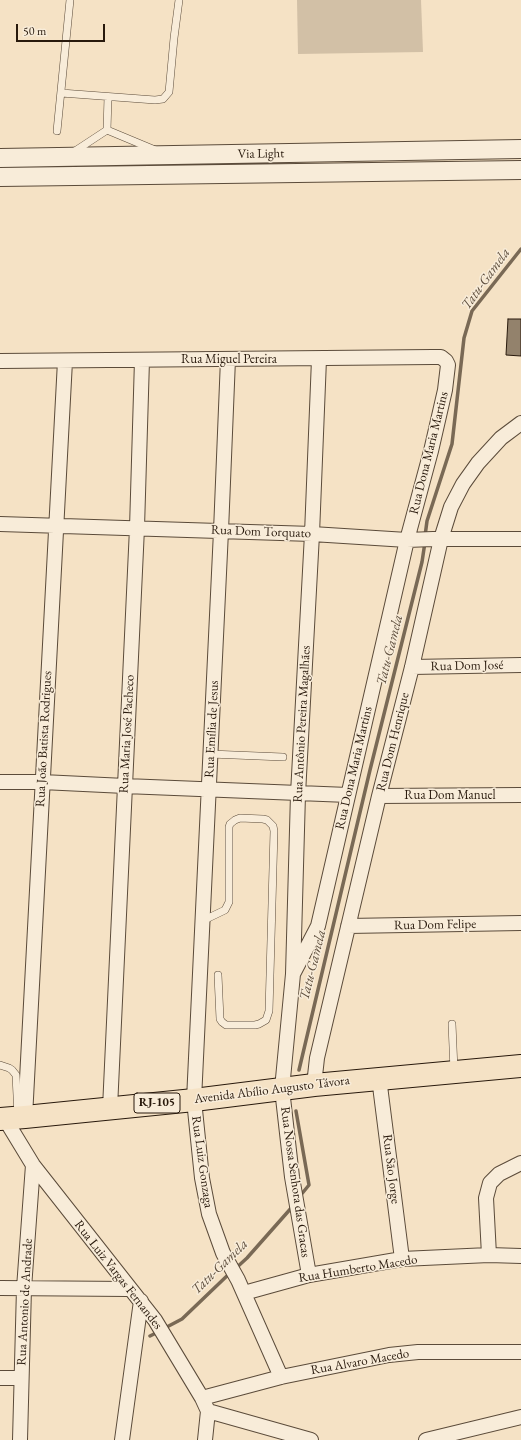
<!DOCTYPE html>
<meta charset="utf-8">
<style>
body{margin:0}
#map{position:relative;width:521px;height:1440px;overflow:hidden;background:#f5e2c5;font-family:"EB Garamond",serif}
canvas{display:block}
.scale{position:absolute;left:16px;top:24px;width:89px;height:18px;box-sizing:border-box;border:2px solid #28190c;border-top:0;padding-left:5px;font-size:12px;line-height:14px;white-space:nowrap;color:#28190c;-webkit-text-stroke:3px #f8ecd9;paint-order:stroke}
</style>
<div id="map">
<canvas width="521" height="1440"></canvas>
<div class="scale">50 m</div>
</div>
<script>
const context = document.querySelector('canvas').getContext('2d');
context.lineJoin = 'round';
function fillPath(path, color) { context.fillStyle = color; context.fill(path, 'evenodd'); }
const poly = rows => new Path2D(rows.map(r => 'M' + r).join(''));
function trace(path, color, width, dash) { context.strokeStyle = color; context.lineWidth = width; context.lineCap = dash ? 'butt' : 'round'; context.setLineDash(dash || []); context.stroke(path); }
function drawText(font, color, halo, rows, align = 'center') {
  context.font = font + ' "EB Garamond",serif'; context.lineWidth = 3; context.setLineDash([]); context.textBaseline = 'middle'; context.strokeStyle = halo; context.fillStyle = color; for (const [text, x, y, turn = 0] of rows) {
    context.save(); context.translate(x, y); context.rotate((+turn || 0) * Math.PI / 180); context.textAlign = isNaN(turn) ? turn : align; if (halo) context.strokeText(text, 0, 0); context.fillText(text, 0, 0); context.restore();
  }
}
fillPath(poly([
 [297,0,421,0,423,52,298,54]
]), '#d2c0a6');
trace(poly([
 [425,536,427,521,452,444,464,338,472,311,521,249],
 [299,1070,370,770,422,562,425,542],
 [296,1111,309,1185,300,1196],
 [235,1269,247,1258,293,1206],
 [163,1329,182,1319,230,1273],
 [150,1336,158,1332]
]), '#796955', 3.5);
const building = poly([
 [508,319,521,319,521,356,506,355,508,319]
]);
fillPath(building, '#93826c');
trace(building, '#28190c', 1);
const service = poly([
 [61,93,155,100,163,99,169,92,174,38,179,0],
 [107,130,155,150],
 [107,130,108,97],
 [57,131,70,0],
 [72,153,107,130],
 [210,754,283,757],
 [202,921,225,910,229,902,229,827,230,824,235,820,240,818,263,819,267,820,273,826,274,831,269,1011,266,1020,259,1024,255,1025,226,1025,222,1022,220,1019,218,975],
 [452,1024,454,1070],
 [0,1065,9,1068,12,1070,16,1075,18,1116]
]);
const minor = poly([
 [228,359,221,531,194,1100,202,1178,209,1214,223,1253,238,1280,281,1377],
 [0,361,433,357,441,357,446,361,448,365,445,390,431,451,407,540,318,926,293,974],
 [0,524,312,534,407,540,433,539,521,539],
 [412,667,521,665],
 [0,782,42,782,125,786,348,795],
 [379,796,521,795],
 [348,926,521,923],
 [379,1078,402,1259],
 [314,1085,317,1058,379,796,412,667,441,539,451,507,463,484,478,463,501,438,521,423],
 [110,1108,137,528,142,360],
 [25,1117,65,361],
 [5,1119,33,1165,155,1320,202,1398,208,1411,205,1440],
 [489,1255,486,1198,490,1183,499,1174,521,1163],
 [309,1275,292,1177,282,1089,293,974,298,794,312,534,319,359],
 [0,1288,129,1289],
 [244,1293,309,1275,402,1259,489,1255,521,1256],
 [0,1378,21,1378],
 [202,1398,281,1377,389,1355,418,1352,521,1352],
 [208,1411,311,1440],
 [20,1440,24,1288,33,1165],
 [122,1440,141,1301],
 [426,1440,521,1417]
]);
const tertiary = poly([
 [0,158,521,149],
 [0,177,521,170]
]);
const primary = poly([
 [0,1119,25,1117,194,1100,314,1085,521,1066]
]);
trace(service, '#5b4b3a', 8);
trace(minor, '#5b4b3a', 16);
trace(tertiary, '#5b4b3a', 20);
trace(primary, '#28190c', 24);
trace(service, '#f8ecd9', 7);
trace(minor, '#f8ecd9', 14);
trace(tertiary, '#f8ecd9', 18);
trace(primary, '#f5e2c5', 22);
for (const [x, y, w] of [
 [157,1103,46]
]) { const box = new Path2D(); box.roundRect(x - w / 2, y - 10, w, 20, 3); context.fillStyle = '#f8ecd9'; context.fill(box); trace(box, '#28190c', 1); }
drawText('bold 12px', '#28190c', null, [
 ["RJ-105",157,1103]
]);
drawText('13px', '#28190c', '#f8ecd9', [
 ["Via Light",261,154,-1],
 ["Rua Miguel Pereira",229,359],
 ["Rua Dona Maria Martins",429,453,-76],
 ["Rua Dom Torquato",261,532,2],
 ["Rua Dom José",467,666,-1],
 ["Rua Antônio Pereira Magalhães",302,724,-87],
 ["Rua Emília de Jesus",212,729,-87],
 ["Rua Maria José Pacheco",127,734,-87],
 ["Rua João Batista Rodrigues",44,739,-87],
 ["Rua Dom Henrique",393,742,-76],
 ["Rua Dona Maria Martins",354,768,-77],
 ["Rua Dom Manuel",450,795],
 ["Rua Dom Felipe",435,925,-1],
 ["Avenida Abílio Augusto Távora",272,1090,-7],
 ["Rua Luiz Gonzaga",202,1162,82],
 ["Rua Sāo Jorge",391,1169,83],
 ["Rua Nossa Senhora das Gracas",295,1182,82],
 ["Rua Humberto Macedo",358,1269,-9],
 ["Rua Luiz Vargas Fernandes",118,1275,52],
 ["Rua Antonio de Andrade",25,1302,-87],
 ["Rua Alvaro Macedo",360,1362,-10]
]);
drawText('italic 14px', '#5e4e3d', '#f8ecd9', [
 ["Tatu-Gamela",486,279,-54],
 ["Tatu-Gamela",390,650,-76],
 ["Tatu-Gamela",313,965,-76],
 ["Tatu-Gamela",220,1267,-44]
]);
</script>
